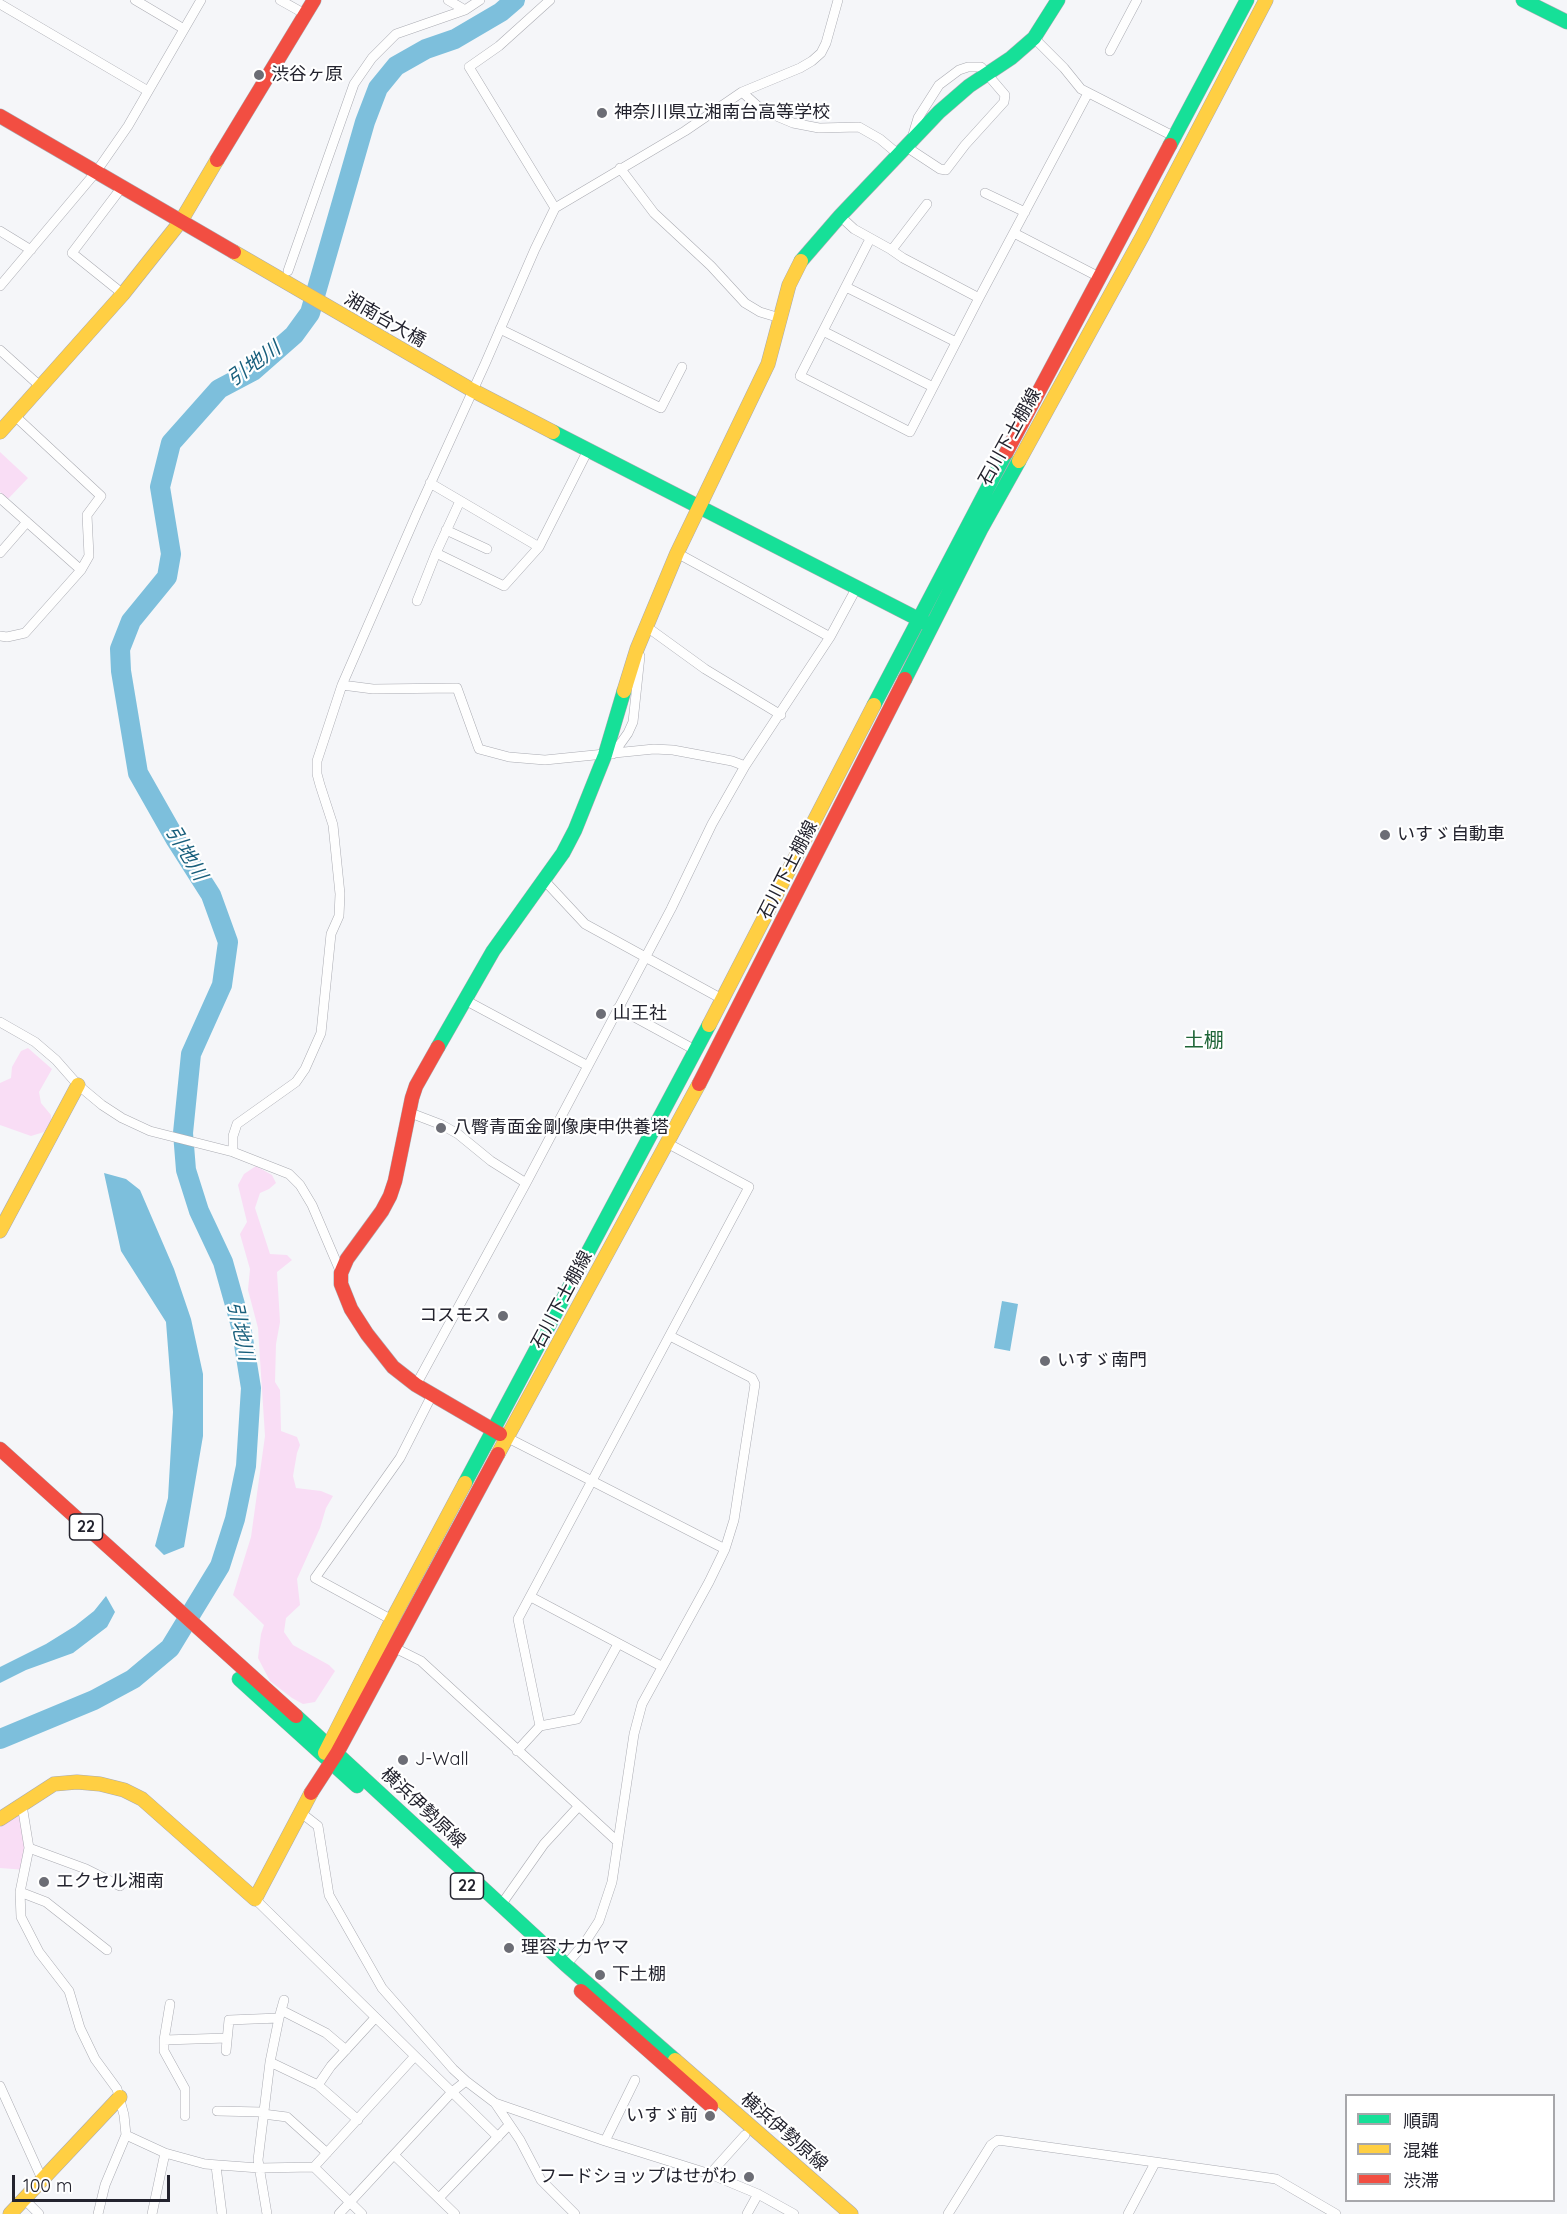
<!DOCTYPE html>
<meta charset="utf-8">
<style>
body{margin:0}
#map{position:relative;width:1567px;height:2214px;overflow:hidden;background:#f5f6f9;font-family:Quicksand,"Noto Sans JP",sans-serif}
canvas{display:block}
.legend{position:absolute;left:1345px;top:2094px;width:210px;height:108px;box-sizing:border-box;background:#fff;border:2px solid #a7a7ab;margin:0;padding:8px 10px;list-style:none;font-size:18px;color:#23232e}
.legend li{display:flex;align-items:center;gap:12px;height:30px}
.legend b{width:30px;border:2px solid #a7a7ab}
.scale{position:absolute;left:12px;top:2175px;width:158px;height:27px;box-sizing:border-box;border:3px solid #23232e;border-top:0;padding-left:8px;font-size:18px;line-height:21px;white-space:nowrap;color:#23232e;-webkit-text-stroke:4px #fff;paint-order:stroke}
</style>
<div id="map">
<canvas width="1567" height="2214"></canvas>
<ul class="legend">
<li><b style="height:8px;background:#16e098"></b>順調</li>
<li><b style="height:8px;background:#ffcf43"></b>混雑</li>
<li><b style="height:8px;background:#f24e42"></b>渋滞</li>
</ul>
<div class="scale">100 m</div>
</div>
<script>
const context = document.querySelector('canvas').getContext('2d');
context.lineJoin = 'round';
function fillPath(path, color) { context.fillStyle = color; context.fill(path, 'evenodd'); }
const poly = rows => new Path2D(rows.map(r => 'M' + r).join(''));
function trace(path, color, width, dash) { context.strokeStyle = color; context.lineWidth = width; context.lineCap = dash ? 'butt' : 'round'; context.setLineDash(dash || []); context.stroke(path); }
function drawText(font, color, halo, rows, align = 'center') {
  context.font = font + ' Quicksand,"Noto Sans JP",sans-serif'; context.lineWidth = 4.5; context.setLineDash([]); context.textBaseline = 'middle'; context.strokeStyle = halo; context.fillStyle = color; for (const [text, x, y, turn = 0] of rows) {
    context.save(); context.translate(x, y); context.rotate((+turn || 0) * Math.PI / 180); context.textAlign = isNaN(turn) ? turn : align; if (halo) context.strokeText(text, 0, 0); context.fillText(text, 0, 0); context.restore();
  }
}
fillPath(poly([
 [0,452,28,478,8,499,0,492],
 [28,1048,52,1069,39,1092,41,1103,51,1115,51,1121,44,1132,31,1136,0,1125,0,1083,11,1078,12,1067,21,1051],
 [256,1166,272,1175,276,1183,269,1189,260,1193,255,1208,270,1254,287,1255,292,1260,277,1272,280,1322,276,1344,275,1382,280,1390,281,1431,297,1437,300,1445,297,1453,293,1476,296,1488,321,1491,333,1496,326,1508,320,1528,297,1579,300,1605,286,1618,284,1632,293,1645,329,1665,335,1671,315,1702,303,1704,292,1698,270,1681,258,1658,261,1634,264,1625,233,1595,251,1537,265,1436,258,1328,248,1290,250,1269,240,1234,247,1222,238,1185,244,1174],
 [20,1815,27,1849,26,1870,0,1868,0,1827]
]), '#f9ddf5');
fillPath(poly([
 [104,1173,126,1179,140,1190,174,1269,191,1319,203,1374,203,1436,184,1547,164,1555,155,1546,168,1498,173,1412,166,1322,121,1251],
 [1002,1301,1018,1304,1010,1351,994,1348],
 [106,1596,115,1612,107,1627,73,1653,26,1670,0,1683,0,1667,46,1644,75,1626,94,1611]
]), '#7dbfdc');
trace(poly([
 [0,1739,94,1700,133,1679,170,1648,220,1566,235,1519,246,1466,251,1388,241,1326,223,1262,199,1211,186,1170,183,1133,191,1054,222,985,228,942,211,895,176,840,138,773,121,671,120,649,131,621,167,577,171,554,160,487,171,443,219,389,253,371,294,335,310,313,365,122,378,88,396,66,426,49,455,39,501,12,515,0]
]), '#7dbfdc', 20);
const street = poly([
 [135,0,184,29],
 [280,0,305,14],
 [448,0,465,10],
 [550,0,499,46,469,67,555,208],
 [0,4,148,91],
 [1034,38,1064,68,1081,89,1175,137],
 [1110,51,1137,0],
 [742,92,762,110,793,123,819,128,859,127,880,139,898,154],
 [905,146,940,169,946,170,965,145,1004,102,1005,95,981,67,968,67,959,70,939,85,918,118,912,138],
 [620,168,654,213,711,266,745,303,760,312,780,318],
 [122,187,72,253,123,294],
 [985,193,1025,212],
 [840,216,854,229,890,249,894,247,927,204],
 [0,231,31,250],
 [1014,233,1101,278],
 [870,239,800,376,910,432,979,298,1088,93],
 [890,249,903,258,979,298],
 [288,271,354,84,372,58,396,34,465,10,480,0],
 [0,286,96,172,128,126,201,0],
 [846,287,956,342],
 [500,329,661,408,682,367],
 [823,331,933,387],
 [0,350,41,387],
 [430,483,539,547,588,450],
 [0,498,81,570],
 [446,530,487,549],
 [0,553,27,522],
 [436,553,504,586,539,547],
 [677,553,830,637],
 [417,601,436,553,460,501],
 [647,627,705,669,781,715],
 [0,636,7,637,25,633,81,570,89,556,87,515,101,496,15,416],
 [342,685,373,689,457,688,479,749,509,757,545,760,654,749,673,750,732,761,745,766],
 [613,754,628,733,633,722,640,656],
 [544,880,585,924,722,999],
 [465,1000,588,1066],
 [618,1008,695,1050],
 [0,1022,35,1042,56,1060,78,1085,102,1105,122,1118,150,1131,233,1152,289,1174,300,1185,312,1205,341,1273],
 [408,1112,442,1125,458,1134,491,1161,526,1183],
 [233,1152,233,1136,237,1124,296,1082,305,1069,321,1033,331,934,339,916,340,894,333,825,320,785,317,774,317,761,342,685,417,513,485,364,535,249,555,208,685,131,742,92,800,68,812,61,821,53,826,43,838,0],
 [416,1385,526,1183,671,909,712,824,745,766,830,637,857,587],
 [508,1438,725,1549],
 [531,1597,661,1666],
 [392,1620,315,1578,400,1458,432,1395],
 [393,1647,421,1661,618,1842],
 [540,1726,577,1719,618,1644],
 [517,1751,540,1726,518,1619,749,1187,667,1143],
 [22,1805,29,1848,20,1892,21,1917,39,1952,69,1991,80,2028,95,2059,117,2089,124,2115,126,2135,105,2185,98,2214],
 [300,1812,318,1826,329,1895,382,1988,453,2069,466,2081,495,2103,605,2141,710,2174,758,2194,794,2214],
 [29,1848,86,1869,120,1886],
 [20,1892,46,1902,107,1950],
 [255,1899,415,2056],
 [501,1905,544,1844,578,1807],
 [566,1965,586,1941,599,1921,612,1882,634,1734,642,1704,709,1582,725,1549,734,1520,755,1384,752,1378,670,1336],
 [170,2004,164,2040,164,2051,185,2089,185,2116],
 [281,2010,326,2033,346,2050],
 [164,2040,227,2038],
 [226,2051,229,2020,279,2018],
 [270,2062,318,2085,358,2120],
 [318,2085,331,2066,375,2018],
 [0,2086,42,2179],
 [495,2103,520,2140,541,2180,575,2214],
 [217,2111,263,2112],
 [263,2114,287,2117,327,2153],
 [126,2135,165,2153,205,2164,259,2168,314,2167],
 [605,2141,635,2080],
 [394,2155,455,2214],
 [216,2166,222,2214],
 [710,2174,745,2135],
 [439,2198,509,2125],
 [24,2199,39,2214],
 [152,2214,165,2153],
 [267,2214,258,2160,270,2062,279,2018,284,2000],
 [339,2214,452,2092,466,2081],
 [362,2214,314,2167,415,2056,498,2137],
 [747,2214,758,2194],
 [948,2214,991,2145,998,2140,1276,2179,1336,2214],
 [1128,2214,1155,2163]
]);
const fast = poly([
 [1523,0,1567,22],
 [1170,145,1247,0],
 [801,261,840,216,939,112,969,86,1011,58,1034,38,1058,0],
 [553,432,926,623],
 [905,679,981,529,1019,461],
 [874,705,1006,453],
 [438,1047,493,951,563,853,575,830,605,755,624,691],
 [465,1483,709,1025],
 [239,1679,357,1786],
 [296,1716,566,1965,675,2060]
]);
const slow = poly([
 [234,252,472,390,553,432],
 [0,432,123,294,181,221,217,160],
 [1019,461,1142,237,1266,0],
 [624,691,637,649,677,553,768,364,789,285,801,261],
 [709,1025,874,705],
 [0,1231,78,1085],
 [498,1454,699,1084],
 [325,1753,392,1620,465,1483],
 [0,1819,54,1784,77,1782,100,1784,124,1790,142,1799,255,1899,311,1793],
 [675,2060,851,2214],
 [10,2214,120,2097]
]);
const jam = poly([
 [0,116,234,252],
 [217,160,314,0],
 [1006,453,1170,145],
 [438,1047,416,1086,412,1098,395,1181,390,1196,382,1211,347,1259,341,1273,341,1284,351,1309,367,1334,393,1367,416,1385,500,1434],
 [699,1084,905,679],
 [0,1449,296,1716],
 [311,1793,337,1753,498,1454],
 [581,1991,711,2106]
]);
trace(street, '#aaabb2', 10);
trace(fast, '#aaabb2', 15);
trace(slow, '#aaabb2', 15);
trace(jam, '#aaabb2', 15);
trace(street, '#fefefe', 9);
trace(fast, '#16e098', 14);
trace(slow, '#ffcf43', 14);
trace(jam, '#f24e42', 14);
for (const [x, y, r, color] of [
 [259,75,6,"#6c6d75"],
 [602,113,6,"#6c6d75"],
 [1385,835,6,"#6c6d75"],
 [601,1014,6,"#6c6d75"],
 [441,1128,6,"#6c6d75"],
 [503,1316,6,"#6c6d75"],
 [1045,1361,6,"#6c6d75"],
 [403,1760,6,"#6c6d75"],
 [44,1882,6,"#6c6d75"],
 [509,1948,6,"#6c6d75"],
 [600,1975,6,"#6c6d75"],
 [710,2116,6,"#6c6d75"],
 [749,2177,6,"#6c6d75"]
]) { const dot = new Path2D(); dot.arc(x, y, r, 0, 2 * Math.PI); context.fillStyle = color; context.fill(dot); trace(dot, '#fff', 2); }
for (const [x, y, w] of [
 [86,1527,33],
 [467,1886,33]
]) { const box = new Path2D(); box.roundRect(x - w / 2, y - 13, w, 26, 4.5); context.fillStyle = '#fff'; context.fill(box); trace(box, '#23232e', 1.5); }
drawText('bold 16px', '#23232e', null, [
 ["22",86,1527],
 ["22",467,1886]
]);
drawText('18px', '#23232e', '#fff', [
 ["渋谷ヶ原",271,75],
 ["神奈川県立湘南台高等学校",614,113],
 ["いすゞ自動車",1397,835],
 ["山王社",613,1014],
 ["八臀青面金剛像庚申供養塔",453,1128],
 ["コスモス",491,1316,"right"],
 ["いすゞ南門",1057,1361],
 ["J-Wall",415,1760],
 ["エクセル湘南",56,1882],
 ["理容ナカヤマ",521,1948],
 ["下土棚",612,1975],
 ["いすゞ前",698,2116,"right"],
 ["フードショップはせがわ",737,2177,"right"]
], 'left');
drawText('18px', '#23232e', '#fff', [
 ["湘南台大橋",385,320,30],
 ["石川下土棚線",1010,437,-61],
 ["石川下土棚線",788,870,-63],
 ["石川下土棚線",562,1300,-62],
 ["横浜伊勢原線",423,1808,43],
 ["横浜伊勢原線",784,2132,41]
]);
drawText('italic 20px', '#185f7c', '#fff', [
 ["引地川",254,364,-36],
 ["引地川",186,853,59],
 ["引地川",240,1331,78]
]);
drawText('20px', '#1f6538', '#fff', [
 ["土棚",1204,1041]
]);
</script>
